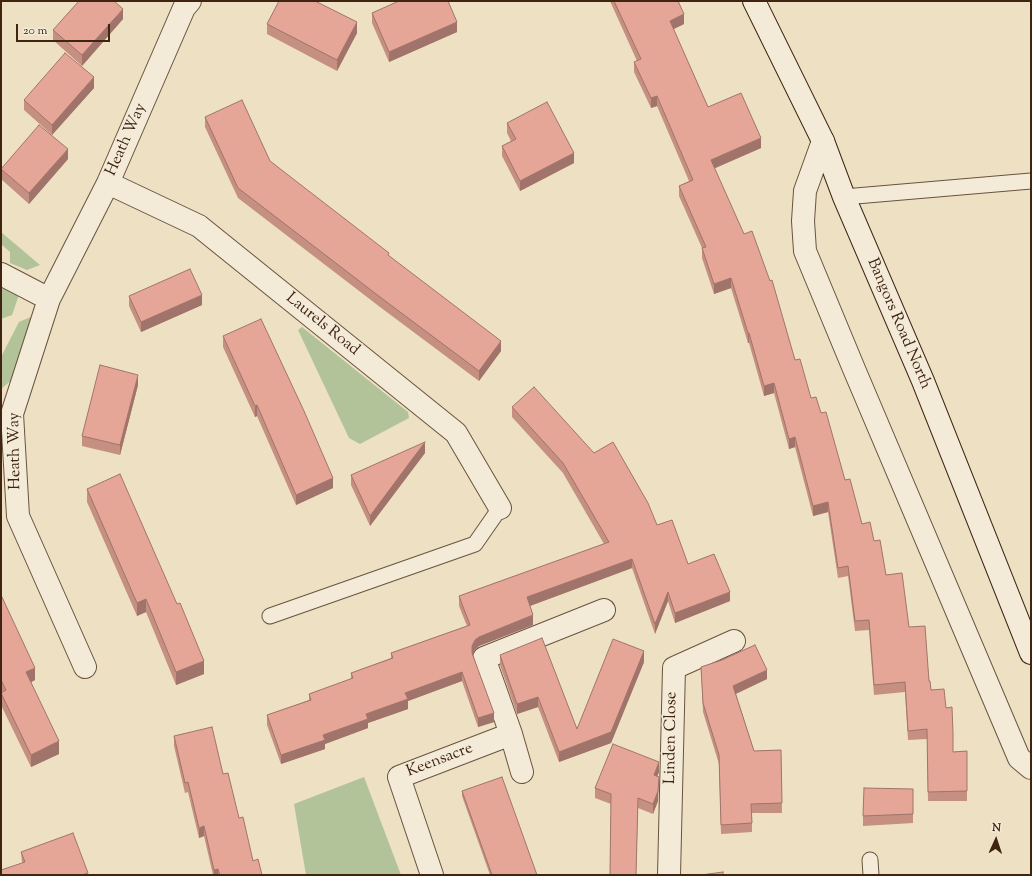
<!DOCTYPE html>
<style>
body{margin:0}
#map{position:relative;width:1032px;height:876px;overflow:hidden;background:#ede0c3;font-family:"Sorts Mill Goudy",serif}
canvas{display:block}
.frame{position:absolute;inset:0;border:2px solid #3f2412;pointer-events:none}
.north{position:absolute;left:976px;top:820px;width:40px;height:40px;-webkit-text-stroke:3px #f3ebd8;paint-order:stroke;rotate:3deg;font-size:11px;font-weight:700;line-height:16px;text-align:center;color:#3f2412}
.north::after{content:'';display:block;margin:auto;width:14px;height:18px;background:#3f2412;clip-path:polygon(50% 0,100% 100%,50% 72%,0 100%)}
.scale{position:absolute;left:16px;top:24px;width:94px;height:18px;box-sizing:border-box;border:2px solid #3f2412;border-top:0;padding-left:5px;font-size:12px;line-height:14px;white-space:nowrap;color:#3f2412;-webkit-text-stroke:3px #f3ebd8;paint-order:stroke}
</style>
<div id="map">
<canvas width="1032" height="876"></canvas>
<div class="frame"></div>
<div class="north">N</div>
<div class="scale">20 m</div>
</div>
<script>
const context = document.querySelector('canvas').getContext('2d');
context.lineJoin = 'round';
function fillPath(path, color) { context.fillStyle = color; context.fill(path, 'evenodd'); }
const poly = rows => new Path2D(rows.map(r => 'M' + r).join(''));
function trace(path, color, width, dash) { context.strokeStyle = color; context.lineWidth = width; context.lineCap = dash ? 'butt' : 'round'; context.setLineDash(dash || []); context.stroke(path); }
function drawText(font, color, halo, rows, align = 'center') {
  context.font = font + ' "Sorts Mill Goudy",serif'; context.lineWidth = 3.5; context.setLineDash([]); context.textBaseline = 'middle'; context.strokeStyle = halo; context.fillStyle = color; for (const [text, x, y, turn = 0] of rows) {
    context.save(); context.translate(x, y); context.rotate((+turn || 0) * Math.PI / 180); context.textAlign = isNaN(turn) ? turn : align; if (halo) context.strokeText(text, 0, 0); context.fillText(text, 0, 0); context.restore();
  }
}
fillPath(poly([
 [1,232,40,265,27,270,10,263,10,252,1,244],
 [1,287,19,295,12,315,1,319],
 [33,316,19,374,1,389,1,357,19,322],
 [302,327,408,412,409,418,360,444,349,438,298,330],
 [364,777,401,875,306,875,294,804]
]), '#b2c399');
const lane = poly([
 [844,197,1031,181],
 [270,616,475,544,500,508],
 [870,860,871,875]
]);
const street = poly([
 [823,141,805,191,803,221,805,251,854,369,1019,758,1031,768],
 [108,183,199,226,456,433,500,508],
 [1,274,49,299],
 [85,667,18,516,12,414,49,299,108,183,184,8,190,1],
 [511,734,522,772],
 [432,875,399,777,511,734,484,658,604,610],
 [669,875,674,668,734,641]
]);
const secondary = poly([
 [754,1,823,141,844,197,923,381,1031,653]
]);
trace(lane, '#6a533e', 17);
trace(street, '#6a533e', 24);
trace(secondary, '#3f2412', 24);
trace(lane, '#f3ebd8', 15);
trace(street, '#f3ebd8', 22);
trace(secondary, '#f3ebd8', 22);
fillPath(poly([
 [610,1,678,1,684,24,673,29,708,107,761,148,714,168,811,398,821,413,845,480,862,524,874,541,886,575,909,627,929,681,931,690,946,708,953,752,967,751,967,801,928,801,927,739,908,740,905,692,874,695,869,630,855,631,848,576,838,578,828,512,813,516,795,447,789,449,774,393,764,396,749,343,748,343,731,288,714,294,702,258,702,248,679,196,679,186,689,181,657,106,651,108,634,72,634,62,637,61],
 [372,13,457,32,389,62,372,23],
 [123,19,82,66,53,40,53,30],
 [267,24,357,33,337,71,267,34],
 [94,88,52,135,24,110,24,100],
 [205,117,270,161,389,256,501,351,479,381,380,307,238,198,205,127],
 [507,123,574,163,520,191,502,156,502,146,511,141,507,133],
 [68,159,29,204,1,179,1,169],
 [129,296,202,305,141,332,129,306],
 [223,336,333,488,296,505,257,416,255,417,223,347],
 [138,385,120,455,82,446,82,436],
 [512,407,657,525,688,564,730,601,675,623,668,601,655,634,632,568,530,606,533,625,479,646,475,650,473,654,494,722,478,727,462,681,408,701,408,709,368,723,368,728,325,744,325,749,281,764,267,725,267,715,309,700,309,694,351,679,351,673,391,658,391,653,467,626,459,606,459,596,604,544,563,473,512,417],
 [425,453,370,526,351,485,351,475],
 [87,489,204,674,176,685,146,612,137,616,87,502],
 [1,595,35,680,31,682,59,754,31,767,1,705],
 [500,655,577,729,644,662,611,743,559,762,538,707,517,714,500,665],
 [701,667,767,679,736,694,754,751,781,750,782,813,752,813,752,832,721,834,719,764,703,712],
 [174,736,223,774,253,861,262,875,213,875,204,836,199,838,188,792,185,793,174,746],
 [659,772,657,776,658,801,653,814,638,808,636,875,610,875,611,804,595,798,595,788],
 [913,789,913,823,863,826,863,816],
 [462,791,537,875,490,875,462,796],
 [21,852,88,875,22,863]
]), '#c58f82');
fillPath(poly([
 [123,9,123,19,82,66,82,55],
 [684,14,684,24,670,31,670,21],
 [357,22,357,33,337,71,337,60],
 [457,22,457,32,389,62,389,52],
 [94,77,94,88,52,135,52,125],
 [657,96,657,106,651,108,651,98],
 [761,138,761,148,711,170,711,160],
 [68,149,68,159,29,204,29,193],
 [574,153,574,163,520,191,520,181],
 [731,278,731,288,714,294,714,284],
 [202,295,202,305,141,332,141,322],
 [748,333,749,333,749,343,748,343],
 [501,341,501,351,479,381,479,371],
 [138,375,138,385,120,455,120,445],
 [774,383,774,393,764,396,764,386],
 [257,405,257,416,255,417,255,406],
 [795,437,795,447,789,449,789,439],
 [425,442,425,453,370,526,370,516],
 [333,478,333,488,296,505,296,495],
 [828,502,828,512,813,516,813,506],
 [632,559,632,568,527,607,527,597],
 [668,592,668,601,655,634,655,624],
 [730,592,730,601,675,623,675,613],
 [146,599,146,612,137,616,137,603],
 [533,615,533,625,479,646,475,650,472,656,472,646,475,640,479,637],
 [644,651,644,662,611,743,559,762,559,752],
 [204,661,204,674,176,685,176,672],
 [35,668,35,680,26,685,26,672],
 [767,670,767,679,733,695,733,686],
 [462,672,462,681,408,701,408,709,368,723,368,728,325,744,325,749,281,764,281,755,366,714,405,693],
 [538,697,538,707,517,714,517,704],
 [494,713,494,722,478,727,478,718],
 [59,741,59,754,31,767,31,755],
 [659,762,659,772,654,785,654,775],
 [659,777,658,801,653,814,653,804],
 [204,826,204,836,199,838,199,828],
 [218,869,218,875,214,875,214,870]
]), '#a0746a');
const building = poly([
 [79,1,114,1,123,9,82,55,53,30,79,1],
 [279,1,315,1,357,22,337,60,267,24,279,1],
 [399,1,448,1,457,22,389,52,372,13,399,1],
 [614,1,678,1,684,14,670,21,708,107,741,93,761,138,711,160,744,234,752,231,770,281,772,280,795,360,800,359,811,398,816,397,821,413,826,412,845,480,850,479,862,524,870,522,874,541,880,540,886,575,902,573,909,627,925,626,929,681,930,681,931,690,944,689,946,708,952,707,953,733,953,752,967,751,967,791,928,792,927,729,908,731,905,682,874,685,869,620,855,621,848,566,838,568,828,502,813,506,795,437,789,439,774,383,764,386,749,333,748,333,731,278,714,284,702,248,706,247,679,186,693,180,657,96,651,98,634,62,641,59,614,1],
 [65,53,94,77,52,125,24,100,65,53],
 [242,100,270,161,389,253,388,255,501,341,479,371,380,297,238,188,205,117,242,100],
 [547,102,574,153,520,181,502,146,516,139,507,123,547,102],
 [39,125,68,149,29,193,1,169,39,125],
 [190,269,202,295,141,322,129,296,190,269],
 [261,319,304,411,333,478,296,495,257,405,255,406,223,336,261,319],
 [100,365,138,375,120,445,82,436,100,365],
 [534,387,594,453,613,442,648,503,657,525,672,520,688,564,714,554,730,592,675,613,668,592,655,624,632,559,527,597,533,615,479,637,475,640,472,646,472,653,494,713,478,718,462,672,405,693,408,699,366,714,368,719,323,735,325,740,281,755,267,715,311,700,309,694,353,678,351,673,393,658,391,653,470,625,459,596,609,542,563,463,512,407,534,387],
 [425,442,370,516,351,475,425,442],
 [120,474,177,604,180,603,204,661,176,672,146,599,137,603,87,489,120,474],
 [1,595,35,668,26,672,59,741,31,755,1,693,6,690,1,680,1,595],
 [542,638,577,729,613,639,644,651,611,732,559,752,538,697,517,704,500,655,542,638],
 [755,645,767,670,733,686,754,751,781,750,782,803,751,804,752,823,721,825,719,755,703,703,701,667,722,660,755,645],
 [212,727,223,774,228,773,239,818,243,817,253,861,258,859,262,875,220,875,218,869,214,870,204,826,199,828,188,782,185,783,174,736,212,727],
 [613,744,659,762,654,775,659,777,658,791,653,804,638,798,636,875,610,875,611,794,595,788,613,744],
 [502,777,537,875,492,875,462,791,502,777],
 [864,788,913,789,913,814,863,816,864,788],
 [73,833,88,873,82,875,1,875,1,870,25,862,21,852,73,833],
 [723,872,723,875,701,875,723,872]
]);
fillPath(building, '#e5a697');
trace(building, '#a0746a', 1);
drawText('16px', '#3f2412', '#f3ebd8', [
 ["Heath Way",127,140,-66],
 ["Bangors Road North",898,324,67],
 ["Laurels Road",322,325,39],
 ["Heath Way",16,451,-91],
 ["Linden Close",672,738,-89],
 ["Keensacre",440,761,-21]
]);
</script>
